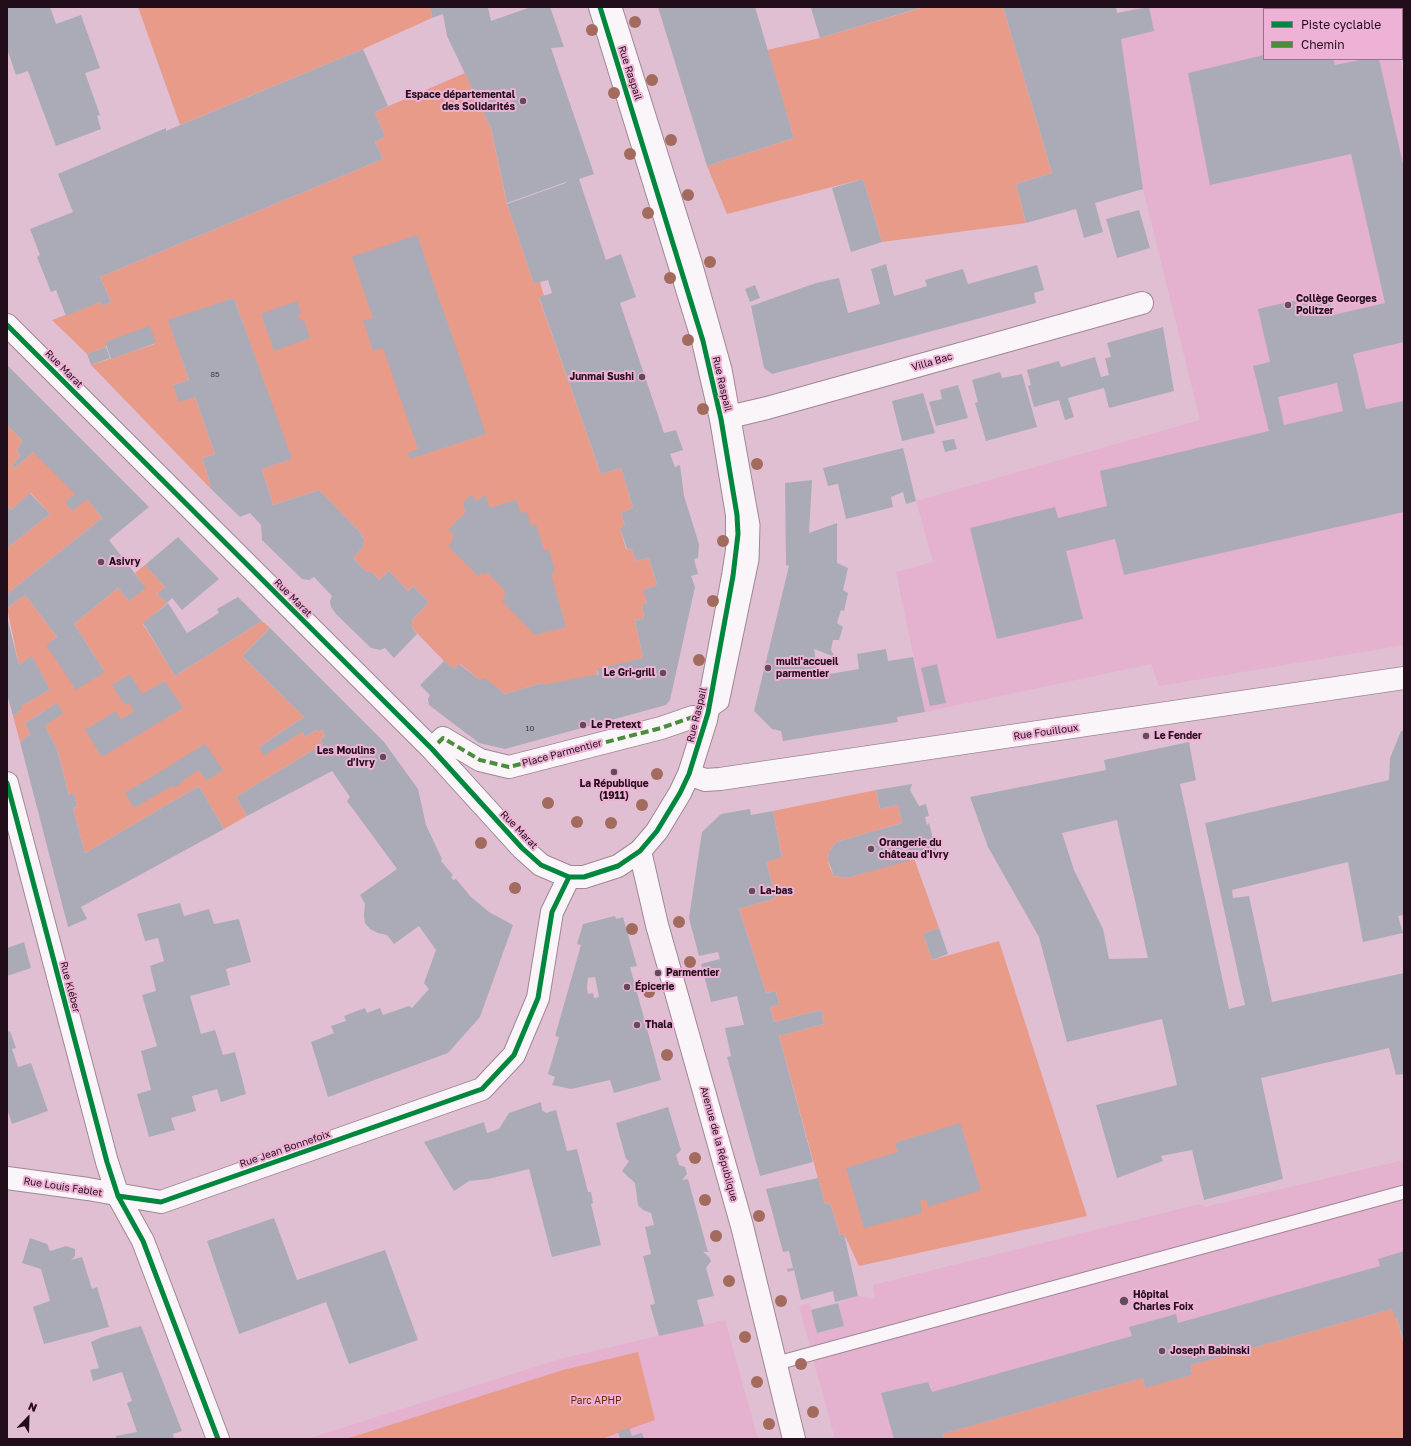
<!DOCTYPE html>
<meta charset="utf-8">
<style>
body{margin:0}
#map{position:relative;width:1411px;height:1446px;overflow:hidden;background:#e0bfd2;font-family:"Golos Text",sans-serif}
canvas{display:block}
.frame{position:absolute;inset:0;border:8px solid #220d1a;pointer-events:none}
.legend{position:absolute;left:1263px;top:8px;width:140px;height:52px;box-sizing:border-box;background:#edb2d5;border:1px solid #9c708a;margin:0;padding:5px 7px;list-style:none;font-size:12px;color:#220d1a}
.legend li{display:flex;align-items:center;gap:8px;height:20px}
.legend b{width:20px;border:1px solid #9c708a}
.north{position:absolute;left:8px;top:1398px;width:40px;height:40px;-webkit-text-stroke:3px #edb2d5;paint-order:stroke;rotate:23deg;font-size:11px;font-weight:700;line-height:16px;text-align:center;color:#220d1a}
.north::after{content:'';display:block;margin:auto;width:14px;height:18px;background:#220d1a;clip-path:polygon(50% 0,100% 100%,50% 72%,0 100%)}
</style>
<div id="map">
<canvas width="1411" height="1446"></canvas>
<div class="frame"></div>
<ul class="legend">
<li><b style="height:5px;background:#00873e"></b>Piste cyclable</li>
<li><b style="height:5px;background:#4a8e3c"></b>Chemin</li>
</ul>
<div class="north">N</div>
</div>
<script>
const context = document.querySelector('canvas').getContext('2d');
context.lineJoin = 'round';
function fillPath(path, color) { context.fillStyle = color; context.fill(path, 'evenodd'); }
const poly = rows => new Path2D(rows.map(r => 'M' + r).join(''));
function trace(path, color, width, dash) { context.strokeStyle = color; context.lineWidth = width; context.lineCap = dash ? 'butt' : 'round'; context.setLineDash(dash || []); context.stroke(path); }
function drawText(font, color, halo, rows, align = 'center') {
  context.font = font + ' "Golos Text",sans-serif'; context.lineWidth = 4; context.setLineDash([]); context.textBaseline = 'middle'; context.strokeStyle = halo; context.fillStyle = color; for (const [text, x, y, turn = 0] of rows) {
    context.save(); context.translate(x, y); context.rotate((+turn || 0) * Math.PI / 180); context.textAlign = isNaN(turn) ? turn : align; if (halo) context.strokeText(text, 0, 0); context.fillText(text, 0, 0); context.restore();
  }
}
fillPath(poly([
 [1139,7,1388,7,1389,9,1264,9,1264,59,1400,59,1404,77,1404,645,1159,686,1151,664,925,712,896,572,933,562,916,501,1200,420,1143,189,1117,13],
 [1404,1160,1404,1439,835,1439,799,1306,809,1303,817,1333,844,1326,838,1303,858,1296,875,1299,873,1285,1199,1204,1205,1207],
 [725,1320,758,1439,307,1439,560,1359]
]), '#e4b1cf');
fillPath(poly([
 [138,7,430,7,432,18,363,49,180,125],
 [924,7,1003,7,1052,173,1016,184,1026,223,882,242,863,179,727,214,707,166,794,138,767,50,820,38],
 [465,73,491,128,507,204,534,284,540,282,544,296,539,298,601,474,621,468,633,508,621,513,625,525,620,528,626,549,632,550,636,561,649,558,657,585,644,590,647,603,642,605,644,618,635,621,643,658,597,670,598,674,543,689,542,683,505,694,485,679,480,680,460,664,454,669,444,661,412,628,412,620,429,602,413,586,408,591,389,571,379,580,372,572,367,572,353,558,363,547,363,537,360,532,319,490,273,505,262,469,291,459,234,298,169,321,189,380,173,385,195,397,215,454,202,458,211,486,209,487,91,365,155,344,150,327,106,342,106,347,87,354,52,320,100,302,102,306,111,302,100,277,383,159,375,142,385,137,375,112],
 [7,425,22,440,17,451,20,456,12,465,15,468,33,452,87,499,102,518,7,594,7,548,50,514,31,493,11,510,7,505],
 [145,565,165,587,157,594,167,603,143,624,175,676,262,621,270,628,242,656,304,717,259,747,302,732,305,737,316,730,318,732,322,730,325,736,320,739,323,744,236,797,247,816,224,829,199,786,85,853,73,808,77,807,74,794,69,795,57,749,45,726,57,703,25,723,30,734,20,742,13,716,21,710,21,706,50,690,32,657,19,665,7,608,25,595,57,637,47,645,105,672,74,624,118,588,129,601,145,588,135,573],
 [876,790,880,809,898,805,902,823,836,842,829,852,828,860,830,868,834,876,847,878,914,858,939,928,923,934,932,960,999,941,1087,1216,859,1266,844,1234,840,1235,830,1203,825,1204,779,1036,824,1024,821,1010,774,1022,770,1007,779,1005,776,991,766,993,739,909,776,898,766,862,782,856,773,811],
 [1392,1309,1397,1318,1404,1346,1404,1439,944,1439,942,1434,1143,1378,1145,1387,1192,1375,1191,1365],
 [638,1352,655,1420,601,1439,346,1439,563,1370]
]), '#e89b89');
fillPath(poly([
 [7,7,50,7,56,24,81,15,100,68,85,73,100,115,97,116,101,129,56,146,28,71,16,75,7,49],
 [430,7,488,7,491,21,531,7,550,7,564,47,551,48,594,174,579,179,606,260,621,254,636,297,620,303,664,433,676,430,683,450,670,454,675,467,680,465,684,496,699,544,698,558,694,559,698,574,691,576,695,587,670,700,666,705,505,749,479,743,429,705,428,699,430,695,420,685,444,661,454,669,459,664,480,680,485,678,505,694,542,683,543,685,599,674,597,669,643,658,635,621,644,618,642,605,647,603,643,590,657,585,649,558,636,561,632,550,627,549,620,528,625,525,621,513,633,508,621,468,601,474,539,297,552,293,548,280,534,284,507,204,566,183,566,182,507,203,491,128,447,36,443,14,432,18],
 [658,7,755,7,794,138,707,166],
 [809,7,923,7,820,38,811,8],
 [1003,7,1116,7,1117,13,1149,7,1154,31,1121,39,1143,189,1095,203,1103,232,1084,238,1076,209,1026,223,1016,184,1052,173],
 [363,49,388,106,375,112,385,137,375,142,383,159,100,277,111,302,102,306,100,302,66,316,56,290,51,292,37,257,40,255,30,229,73,212,58,174,166,128,166,131],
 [1264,55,1264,59,1333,59,1335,65,1365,59,1379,59,1404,168,1404,342,1353,354,1366,409,1404,401,1404,512,1124,575,1115,539,1066,551,1083,619,997,639,970,528,1055,507,1058,518,1107,506,1100,471,1269,431,1253,366,1270,362,1258,309,1323,294,1325,300,1329,300,1333,315,1385,303,1351,154,1210,185,1188,73],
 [1337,383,1343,411,1284,425,1278,397],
 [863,179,882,242,851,252,832,188],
 [1139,210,1150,248,1117,258,1106,219],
 [417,235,486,434,410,459,408,453,418,449,383,348,373,351,368,335,363,321,373,318,352,257],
 [886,264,894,296,927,286,925,280,963,269,968,284,1037,265,1044,290,1034,293,1036,303,977,319,772,374,764,368,751,306,816,283,839,278,848,313,880,304,871,269],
 [755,285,760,298,750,302,745,289],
 [234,298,292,459,262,469,273,505,319,490,360,532,363,538,363,547,353,558,367,572,372,572,379,580,389,571,408,591,413,586,429,602,412,620,412,628,417,634,394,658,385,648,380,650,371,648,336,614,331,607,330,601,332,596,314,577,309,580,302,579,262,540,261,525,250,513,240,517,209,487,211,486,202,458,215,454,195,397,179,402,173,385,189,380,168,320],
 [297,301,301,313,298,315,300,321,304,320,310,338,274,351,261,314],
 [150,326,156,343,111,359,105,342],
 [1163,327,1174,391,1109,408,1104,388,1068,398,1074,417,1065,420,1059,400,1034,407,1028,386,1031,385,1027,370,1059,361,1061,367,1095,357,1101,377,1109,375,1105,358,1111,357,1107,343],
 [106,347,110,358,91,365,87,354],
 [7,365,149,507,109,540,146,588,129,601,118,588,74,624,105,672,76,690,46,645,57,637,25,595,7,608,7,594,102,518,87,499,72,511,65,502,75,494,33,452,15,468,12,465,20,456,17,451,22,440,7,425],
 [1000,372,1002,378,1022,374,1037,427,986,441,975,403,978,402,972,380],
 [958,385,968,418,936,426,929,402,942,399,940,390],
 [923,393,935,433,902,441,892,401],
 [954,439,957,449,945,452,942,441],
 [903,448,916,501,906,504,903,492,891,497,893,507,846,519,838,484,828,486,823,468],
 [812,480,809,533,837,523,837,563,848,568,843,590,848,593,844,611,841,610,837,623,843,627,839,640,833,640,831,650,835,657,814,649,818,676,859,669,857,654,886,649,888,661,913,657,925,712,897,717,898,722,783,741,781,731,772,729,754,711,789,566,786,565,785,483],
 [30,493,50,514,7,548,7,505,11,510],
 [485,494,490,508,516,500,521,513,527,512,531,526,536,524,544,550,549,550,555,572,551,574,566,627,535,635,502,601,506,598,503,595,506,592,487,572,484,575,481,573,478,576,448,546,452,542,453,534,448,530,466,512,463,506,465,501,471,495,478,501],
 [178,537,219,579,182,610,172,598,167,603,157,594,165,587,145,565],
 [238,597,262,621,175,676,143,623,168,603,187,633,219,613,217,609],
 [7,617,19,665,32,656,50,690,21,706,21,710,13,716,7,694],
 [270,628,384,742,418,789,426,825,442,859,441,861,453,875,451,877,453,880,456,879,471,897,489,912,513,925,480,1017,448,1053,328,1097,311,1042,334,1033,331,1026,346,1021,344,1016,365,1008,367,1013,380,1008,383,1015,409,1006,412,1008,429,989,424,983,436,950,419,926,394,944,387,935,378,933,370,929,365,923,364,915,365,904,360,895,397,869,347,801,350,797,332,771,247,816,236,797,323,744,320,739,325,736,322,730,318,732,316,730,305,737,302,732,264,756,259,747,304,717,242,656],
 [937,664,946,703,930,706,921,668],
 [130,674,142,694,165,681,183,708,102,757,85,730,116,711,120,719,134,712,129,703,125,705,112,685],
 [57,703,63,713,45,726,57,749,69,795,74,793,77,807,73,808,85,853,199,786,224,829,81,907,87,919,68,927,20,742,30,734,25,723],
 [1404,730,1404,915,1398,916,1403,933,1363,942,1348,862,1232,890,1233,898,1249,896,1272,1002,1404,973,1404,1074,1396,1075,1389,1048,1261,1078,1283,1179,1204,1200,1192,1150,1161,1156,1163,1161,1117,1178,1096,1105,1177,1085,1162,1019,1067,1042,1039,937,988,847,970,797,1106,770,1104,760,1189,742,1196,780,1180,784,1229,1009,1245,1005,1205,823,1389,780,1390,758,1401,731],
 [1117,820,1121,839,1148,958,1109,959,1103,929,1074,870,1062,833],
 [205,744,223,770,206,781,199,770,183,780,183,782,174,788,172,786,134,808,125,793],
 [912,784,910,790,919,806,926,804,929,816,925,817,927,825,929,823,937,853,847,878,834,876,828,860,829,852,836,842,902,823,898,805,880,809,876,790],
 [750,809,751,815,773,811,782,857,766,862,776,898,739,909,766,993,776,991,779,1005,770,1007,774,1022,821,1010,824,1024,779,1036,813,1162,760,1176,727,1057,731,1056,725,1028,744,1025,737,996,711,1002,701,964,720,959,718,952,699,956,689,918,702,832,721,814],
 [180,903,184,916,209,909,214,924,239,919,251,962,226,969,230,985,190,996,201,1034,215,1030,223,1055,235,1052,246,1094,221,1102,217,1089,192,1096,196,1111,171,1118,175,1130,149,1137,137,1094,151,1090,141,1051,157,1046,142,995,156,991,150,966,164,961,158,938,145,941,137,914],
 [615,916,616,919,623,917,637,966,630,967,661,1080,614,1093,610,1080,571,1089,552,1085,555,1077,548,1074,559,1037,555,1036,581,945,577,944,583,924],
 [595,977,599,997,594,998,593,993,588,994,587,987,588,978],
 [939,928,948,954,932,960,923,934],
 [24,942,31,968,7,976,7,948],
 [10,1031,16,1048,12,1049,18,1067,31,1063,48,1111,12,1124,7,1109,7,1032],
 [541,1102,542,1110,546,1113,556,1110,567,1151,577,1149,588,1192,591,1192,593,1203,591,1204,601,1245,552,1257,529,1169,488,1179,469,1181,454,1191,424,1142,484,1122,487,1133,499,1129,509,1113],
 [668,1107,681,1150,676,1155,679,1165,685,1167,687,1174,682,1180,688,1179,708,1252,703,1252,709,1257,711,1261,706,1268,714,1296,697,1300,704,1326,659,1336,650,1305,655,1304,643,1256,651,1254,645,1227,654,1225,651,1213,643,1210,638,1205,635,1183,622,1171,629,1161,626,1159,616,1123],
 [960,1123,981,1190,928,1207,926,1199,920,1201,922,1213,864,1228,846,1168,898,1152,895,1143],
 [818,1178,825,1204,830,1203,840,1235,844,1234,858,1296,835,1302,833,1291,801,1300,794,1270,788,1272,787,1269,793,1268,789,1251,783,1252,766,1189],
 [274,1218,297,1280,385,1250,418,1340,349,1364,326,1302,239,1334,207,1241],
 [30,1238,47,1244,50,1251,66,1246,75,1249,75,1256,71,1260,82,1257,92,1289,97,1287,109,1327,44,1344,33,1307,50,1301,41,1269,22,1263],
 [1404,1251,1404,1343,1397,1318,1395,1318,1392,1309,1191,1365,1192,1375,1145,1388,1143,1378,942,1434,944,1439,894,1439,881,1393,928,1382,932,1392,1132,1336,1129,1327,1176,1314,1178,1323,1380,1266,1378,1259],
 [838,1303,844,1326,817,1333,811,1310],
 [141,1326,182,1431,173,1434,174,1439,116,1439,116,1436,137,1432,127,1403,132,1401,122,1372,93,1381,90,1370,99,1368,91,1342,102,1337],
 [629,1428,632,1436,642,1433,644,1439,620,1439,618,1432]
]), '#ababb8');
const lane = poly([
 [615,7,695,262,725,369,753,525,752,560,722,703,708,713],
 [774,1364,1404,1192]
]);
const street = poly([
 [7,325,432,749,522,848,541,865,569,877,584,877,618,866,640,851],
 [721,419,767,408,1142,303],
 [438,743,443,738,480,760,509,767,661,728,693,717],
 [689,774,705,780,720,779,1404,678],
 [7,783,107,1162,118,1196,143,1241,218,1439],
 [7,1178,88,1189,161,1202,482,1089,514,1055,538,998,552,912,569,877]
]);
const secondary = poly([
 [600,7,703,341,721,419,737,515,737,550,733,576,706,720,689,774,680,793,657,831,640,851,657,925,742,1226,794,1439]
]);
trace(lane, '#9f8795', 15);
trace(street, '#9f8795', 24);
trace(secondary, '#9f8795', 24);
trace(lane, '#faf5f8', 13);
trace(street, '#faf5f8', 22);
trace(secondary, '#faf5f8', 22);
trace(poly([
 [438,743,443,738,480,760,509,767,661,728,693,717]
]), '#4a8e3c', 4, [8, 4]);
trace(poly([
 [7,325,432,749,522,848,541,865,569,877,584,877,618,866,640,851,657,831,680,793,689,774,708,713,733,576,738,534,737,515,721,419,703,341,600,7],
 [7,783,107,1162,118,1196,143,1241,218,1439],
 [118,1196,161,1202,482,1089,514,1055,538,998,552,912,569,877]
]), '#00873e', 5);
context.fillStyle = '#a36b5e';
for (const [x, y] of [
 [635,22],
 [592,30],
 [652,80],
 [614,93],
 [671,140],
 [630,154],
 [688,195],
 [648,213],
 [710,262],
 [670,278],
 [688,340],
 [703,409],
 [757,464],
 [723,541],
 [713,601],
 [699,660],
 [657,774],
 [548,803],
 [642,805],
 [577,822],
 [611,823],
 [481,843],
 [515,888],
 [679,922],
 [632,929],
 [690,962],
 [649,992],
 [667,1055],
 [695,1158],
 [705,1200],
 [759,1216],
 [716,1236],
 [729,1281],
 [781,1301],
 [745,1337],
 [801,1364],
 [757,1382],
 [813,1412],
 [769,1424]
]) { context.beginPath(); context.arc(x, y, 6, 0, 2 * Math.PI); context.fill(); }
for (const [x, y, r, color] of [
 [523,101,4,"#644b5a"],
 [1288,305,4,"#644b5a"],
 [642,377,4,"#644b5a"],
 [101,562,4,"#644b5a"],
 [768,668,4,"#644b5a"],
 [663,673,4,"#644b5a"],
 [583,725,4,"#644b5a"],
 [1146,736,4,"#644b5a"],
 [383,757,4,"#644b5a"],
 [614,772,4,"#644b5a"],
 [871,849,4,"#644b5a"],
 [752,891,4,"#644b5a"],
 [658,973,4,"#644b5a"],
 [627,987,4,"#644b5a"],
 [637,1025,4,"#644b5a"],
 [1124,1301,5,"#644b5a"],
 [1162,1351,4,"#644b5a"]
]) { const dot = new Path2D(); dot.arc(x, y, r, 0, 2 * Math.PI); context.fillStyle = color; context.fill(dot); trace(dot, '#edb2d5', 1.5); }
drawText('8px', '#443442', null, [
 ["85",215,374],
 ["10",530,728]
]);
drawText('10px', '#220d1a', '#edb2d5', [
 ["Rue Raspail",630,73,72],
 ["Villa Bac",932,362,-16],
 ["Rue Marat",64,369,45],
 ["Rue Raspail",722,384,77],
 ["Rue Marat",293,598,45],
 ["Rue Raspail",697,715,-76],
 ["Rue Fouilloux",1046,732,-8],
 ["Place Parmentier",562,753,-15],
 ["Rue Marat",519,830,46],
 ["Rue Kléber",70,987,75],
 ["Avenue de la République",719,1144,75],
 ["Rue Jean Bonnefoix",285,1149,-19],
 ["Rue Louis Fablet",63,1187,9]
]);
drawText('bold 10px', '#220d1a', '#edb2d5', [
 ["Espace départemental",515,95,"right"],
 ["des Solidarités",515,107,"right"],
 ["Collège Georges",1296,299],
 ["Politzer",1296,311],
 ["Junmai Sushi",634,377,"right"],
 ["Asivry",109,562],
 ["multi'accueil",776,662],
 ["parmentier",776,674],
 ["Le Gri-grill",655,673,"right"],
 ["Le Pretext",591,725],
 ["Le Fender",1154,736],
 ["Les Moulins",375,751,"right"],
 ["d'Ivry",375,763,"right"],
 ["La République",614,784,"center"],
 ["(1911)",614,796,"center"],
 ["Orangerie du",879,843],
 ["château d'Ivry",879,855],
 ["La-bas",760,891],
 ["Parmentier",666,973],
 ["Épicerie",635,987],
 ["Thala",645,1025],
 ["Hôpital",1133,1295],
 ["Charles Foix",1133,1307],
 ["Joseph Babinski",1170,1351]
], 'left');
drawText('10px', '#712700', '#edb2d5', [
 ["Parc APHP",596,1401]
]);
</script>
